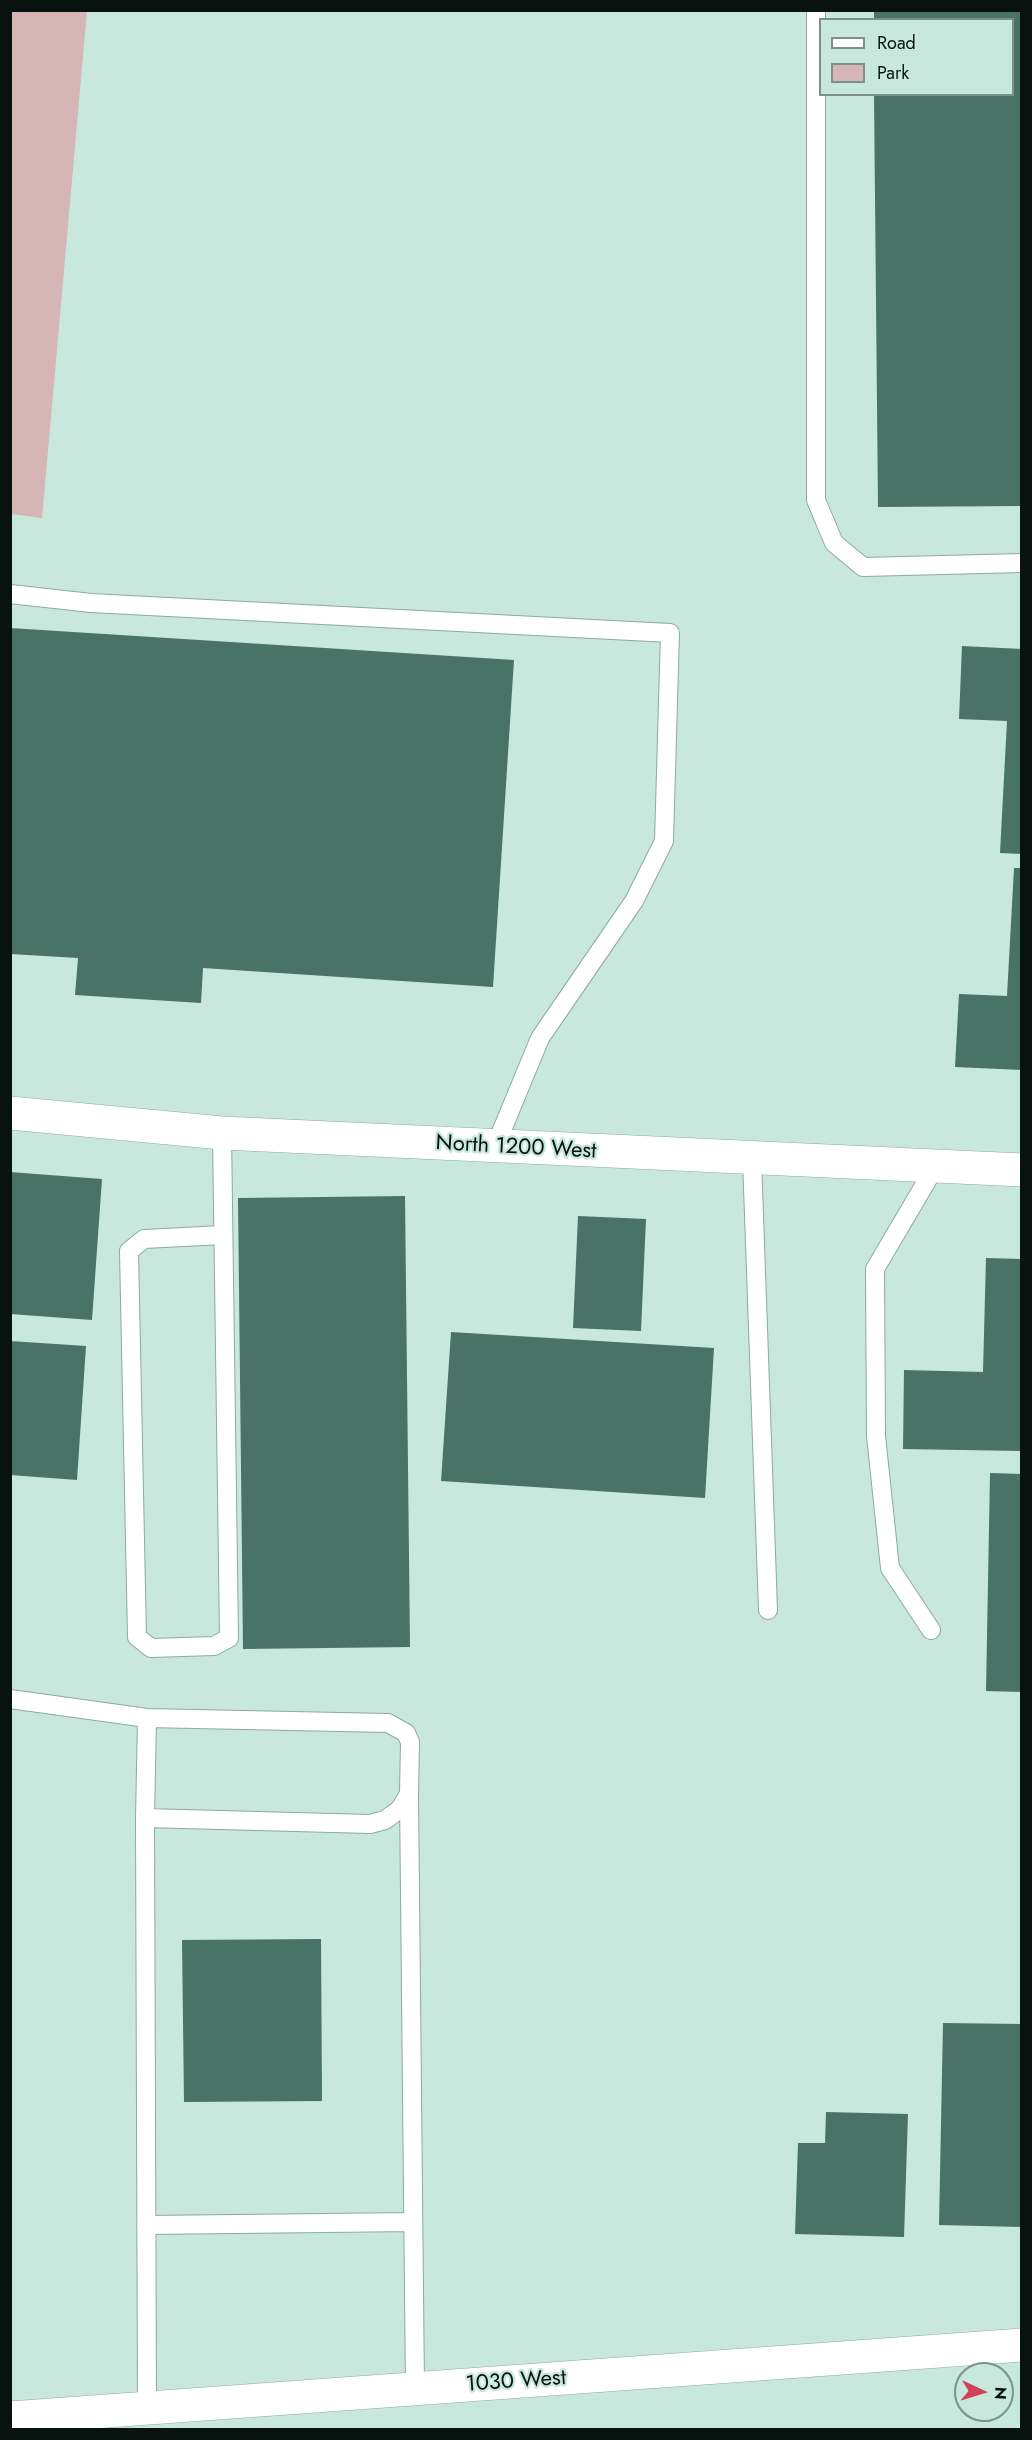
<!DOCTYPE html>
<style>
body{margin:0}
#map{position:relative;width:1032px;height:2440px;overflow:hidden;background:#c8e7dd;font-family:Jost,sans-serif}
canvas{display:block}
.frame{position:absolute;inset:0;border:12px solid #08130f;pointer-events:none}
.legend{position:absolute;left:819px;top:18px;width:195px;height:78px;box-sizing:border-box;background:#c8e7dd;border:2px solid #7b928b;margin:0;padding:8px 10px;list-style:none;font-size:18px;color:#08130f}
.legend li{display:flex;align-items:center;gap:12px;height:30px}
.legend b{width:30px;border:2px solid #7b928b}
.north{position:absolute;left:954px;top:2362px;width:60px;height:60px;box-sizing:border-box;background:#c8e7dd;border:2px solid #7b928b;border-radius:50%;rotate:94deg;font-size:16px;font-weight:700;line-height:24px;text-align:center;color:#08130f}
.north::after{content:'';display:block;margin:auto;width:21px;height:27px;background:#d14158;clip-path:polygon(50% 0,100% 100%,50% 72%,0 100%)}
</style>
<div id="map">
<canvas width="1032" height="2440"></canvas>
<div class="frame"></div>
<ul class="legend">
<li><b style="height:8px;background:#fff"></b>Road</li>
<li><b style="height:16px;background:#d5b5b6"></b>Park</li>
</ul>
<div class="north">N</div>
</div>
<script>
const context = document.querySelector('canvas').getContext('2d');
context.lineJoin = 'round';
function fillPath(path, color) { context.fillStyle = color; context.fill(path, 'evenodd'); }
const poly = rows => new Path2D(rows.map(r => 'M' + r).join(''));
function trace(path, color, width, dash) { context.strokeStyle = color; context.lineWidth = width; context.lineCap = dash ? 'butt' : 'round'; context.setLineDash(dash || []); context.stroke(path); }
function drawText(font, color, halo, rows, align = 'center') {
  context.font = font + ' Jost,sans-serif'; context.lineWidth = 4.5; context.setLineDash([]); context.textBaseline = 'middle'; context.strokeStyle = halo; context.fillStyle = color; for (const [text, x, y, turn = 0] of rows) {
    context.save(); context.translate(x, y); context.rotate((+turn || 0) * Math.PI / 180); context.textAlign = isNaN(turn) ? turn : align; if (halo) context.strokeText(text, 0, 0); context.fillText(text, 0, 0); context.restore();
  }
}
fillPath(poly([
 [11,10,87,11,42,518,11,514]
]), '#d5b5b6');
fillPath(poly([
 [874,10,1022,10,1022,506,878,507,874,94,1012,94,1012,20,874,20],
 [10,628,514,660,493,987,203,968,201,1003,75,995,78,958,10,954],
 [962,646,1022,649,1022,854,1000,853,1007,721,959,719],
 [1014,868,1022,868,1022,1070,955,1067,959,994,1007,996],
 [10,1172,102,1179,92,1320,10,1314],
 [405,1196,410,1647,243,1649,238,1198],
 [578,1216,646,1219,641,1331,573,1328],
 [986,1258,1022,1259,1022,1451,903,1449,904,1370,983,1372],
 [451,1332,714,1348,705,1498,441,1481],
 [10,1341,86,1346,77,1480,10,1475],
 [990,1473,1022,1474,1022,1692,986,1691],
 [321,1939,322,2101,184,2102,182,1940],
 [943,2023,1022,2024,1022,2227,939,2225],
 [826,2112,908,2114,904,2237,795,2234,798,2143,825,2143]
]), '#487366');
const service = poly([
 [816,10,816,500,834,543,863,567,1022,563],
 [10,594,91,603,670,633,664,841,634,901,540,1038,495,1147],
 [222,1133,229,1638,214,1646,151,1648,137,1637,129,1251,144,1239,223,1235],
 [752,1159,768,1610],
 [931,1630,890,1568,876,1436,875,1269,935,1167],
 [10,1699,147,1718,388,1723,406,1733,410,1742,409,1794,400,1809,385,1820,370,1824,145,1818,147,1718],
 [409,1795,415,2389],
 [145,1818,147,2409],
 [146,2225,413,2222]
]);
const minor = poly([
 [10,1113,222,1133,1022,1170],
 [10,2418,1022,2345]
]);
trace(service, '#8caaa0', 20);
trace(minor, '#8caaa0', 34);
trace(service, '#fff', 18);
trace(minor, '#fff', 33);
drawText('22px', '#08130f', '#c8e7dd', [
 ["North 1200 West",516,1148,3],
 ["1030 West",516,2382,-4]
]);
</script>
